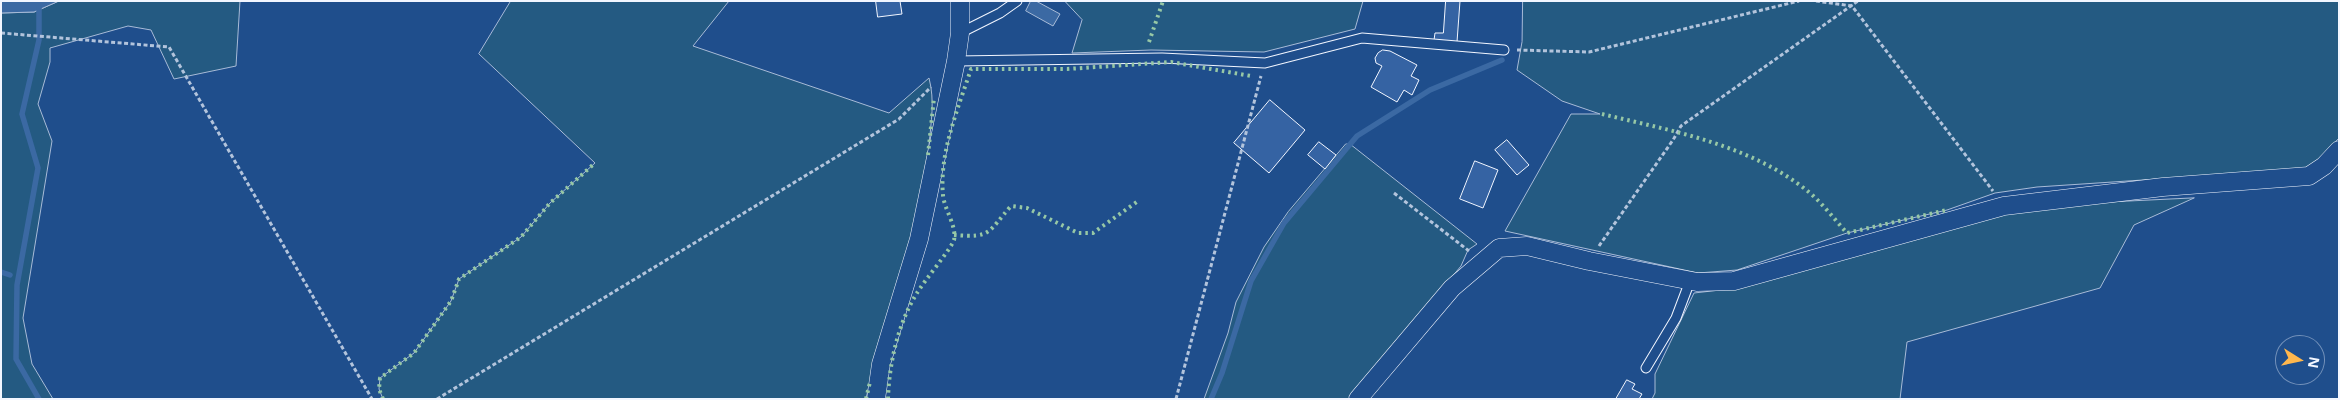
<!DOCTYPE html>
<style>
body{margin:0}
#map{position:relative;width:2340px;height:400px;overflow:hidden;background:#1f4e8c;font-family:"Open Sans",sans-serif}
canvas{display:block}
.frame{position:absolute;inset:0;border:2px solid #f2f6ff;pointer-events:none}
.north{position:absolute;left:2275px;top:335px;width:50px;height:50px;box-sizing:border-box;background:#1f4e8c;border:1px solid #7391ba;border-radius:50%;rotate:100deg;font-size:14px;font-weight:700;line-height:20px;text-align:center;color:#f2f6ff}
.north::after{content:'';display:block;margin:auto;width:18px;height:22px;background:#ffb74d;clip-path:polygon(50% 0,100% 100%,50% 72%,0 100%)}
</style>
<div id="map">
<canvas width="2340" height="400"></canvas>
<div class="frame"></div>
<div class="north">N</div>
</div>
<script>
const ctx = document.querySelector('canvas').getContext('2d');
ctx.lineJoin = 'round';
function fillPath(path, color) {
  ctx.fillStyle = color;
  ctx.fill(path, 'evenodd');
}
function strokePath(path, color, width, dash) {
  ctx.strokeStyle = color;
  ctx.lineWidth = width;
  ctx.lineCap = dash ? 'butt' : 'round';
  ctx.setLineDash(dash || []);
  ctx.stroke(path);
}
const green = new Path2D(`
 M59,1H240L236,66L174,79L151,30L128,26L50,48V62L38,104L52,141L23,318L32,364L53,399H1V13L34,12Z
 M511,1H729L693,46L889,113L929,78C935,101 931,122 929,145C920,233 884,313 866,399H383L379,389L380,378L414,353L451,301L459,279L521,237L550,203L595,163L479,54Z
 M1065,1H1363L1355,29L1264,52L1151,50L1072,53L1082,20Z
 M1523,1H2339V138L2309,169L2037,187L1995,193L1947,210L1847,233L1737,270L1698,273L1505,231L1571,114H1600L1562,101L1517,70L1522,42Z
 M1346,144H1350L1477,244L1468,250L1461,266L1351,399H1204L1228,333L1236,302L1264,247L1288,212Z
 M2194,198L2134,225L2100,288L1907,342L1900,399H1652L1655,393V374L1694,293L1738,288L1995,214L2088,203Z`);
fillPath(green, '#245a82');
strokePath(green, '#a8bbd7', 1);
const water = new Path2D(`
 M1,1H59L34,12L1,13Z
 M1031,1H1036L1060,14L1053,26L1026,11Z`);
fillPath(water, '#3b69a3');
strokePath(water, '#a8bbd7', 1);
strokePath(new Path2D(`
 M1,272L10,275
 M39,399L16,359L17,285L38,168L22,114L39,40V8
 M1211,399L1222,373L1251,281L1284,223L1357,136L1430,90L1502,60`), '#3b69a3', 5.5);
const building = new Path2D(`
 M876,1H900L902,14L878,17Z
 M1446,1H1460L1457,42L1434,40L1435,33H1443Z
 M1383,50L1390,51L1417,65L1411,76L1419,80L1412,95L1404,90L1397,102L1371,87L1382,66L1376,63L1375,58L1378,53Z
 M1270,100L1305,130L1269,173L1234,143Z
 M1507,140L1529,165L1517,175L1495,150Z
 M1319,142L1336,155L1325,169L1308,155Z
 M1475,161L1498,170L1483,208L1460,199Z
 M1627,380L1635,384L1632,389L1642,394L1639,399H1616Z`);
fillPath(building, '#3563a3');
strokePath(building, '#f2f6ff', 1);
const service = new Path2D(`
 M960,33L1000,13L1017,1
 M956,61L1162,58L1265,63L1362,38L1504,50
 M1646,368L1676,318L1690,281`);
const minor = new Path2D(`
 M876,399L881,364L919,239L956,61L960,33V1
 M1358,399L1452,288L1499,248L1527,246L1589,261L1697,282L1734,281L2004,206L2163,187L2309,176L2324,166L2339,150`);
strokePath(service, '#f2f6ff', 11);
strokePath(minor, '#f2f6ff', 19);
strokePath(new Path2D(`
 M1816,1L1852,6L1993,191
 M1,33L169,47L372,399
 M1517,50L1589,52L1799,1
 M1394,193L1469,251
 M1599,246L1673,140L1681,126L1858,1
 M437,399L899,119L931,87
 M1176,399L1261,76`), '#b3c4dc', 3, [4, 2.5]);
strokePath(service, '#1f4e8c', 9);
strokePath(minor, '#1f4e8c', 18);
strokePath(new Path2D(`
 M1149,42L1163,1
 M1602,114C1672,131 1747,144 1805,189C1821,201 1834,219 1847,233L1947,210
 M928,155L934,98
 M954,235C992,238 987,233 1011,206L1027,208L1078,233H1093L1138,201
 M383,399L379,389L380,378L414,353L451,301L459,279L521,237L550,203L595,163
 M866,399L870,382
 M888,399C889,364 898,323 917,293C924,281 951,249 954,240C957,226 944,209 943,195C939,153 958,109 971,69H1067L1171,62L1251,76`), '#97c8a6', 4, [2.5, 4]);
</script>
